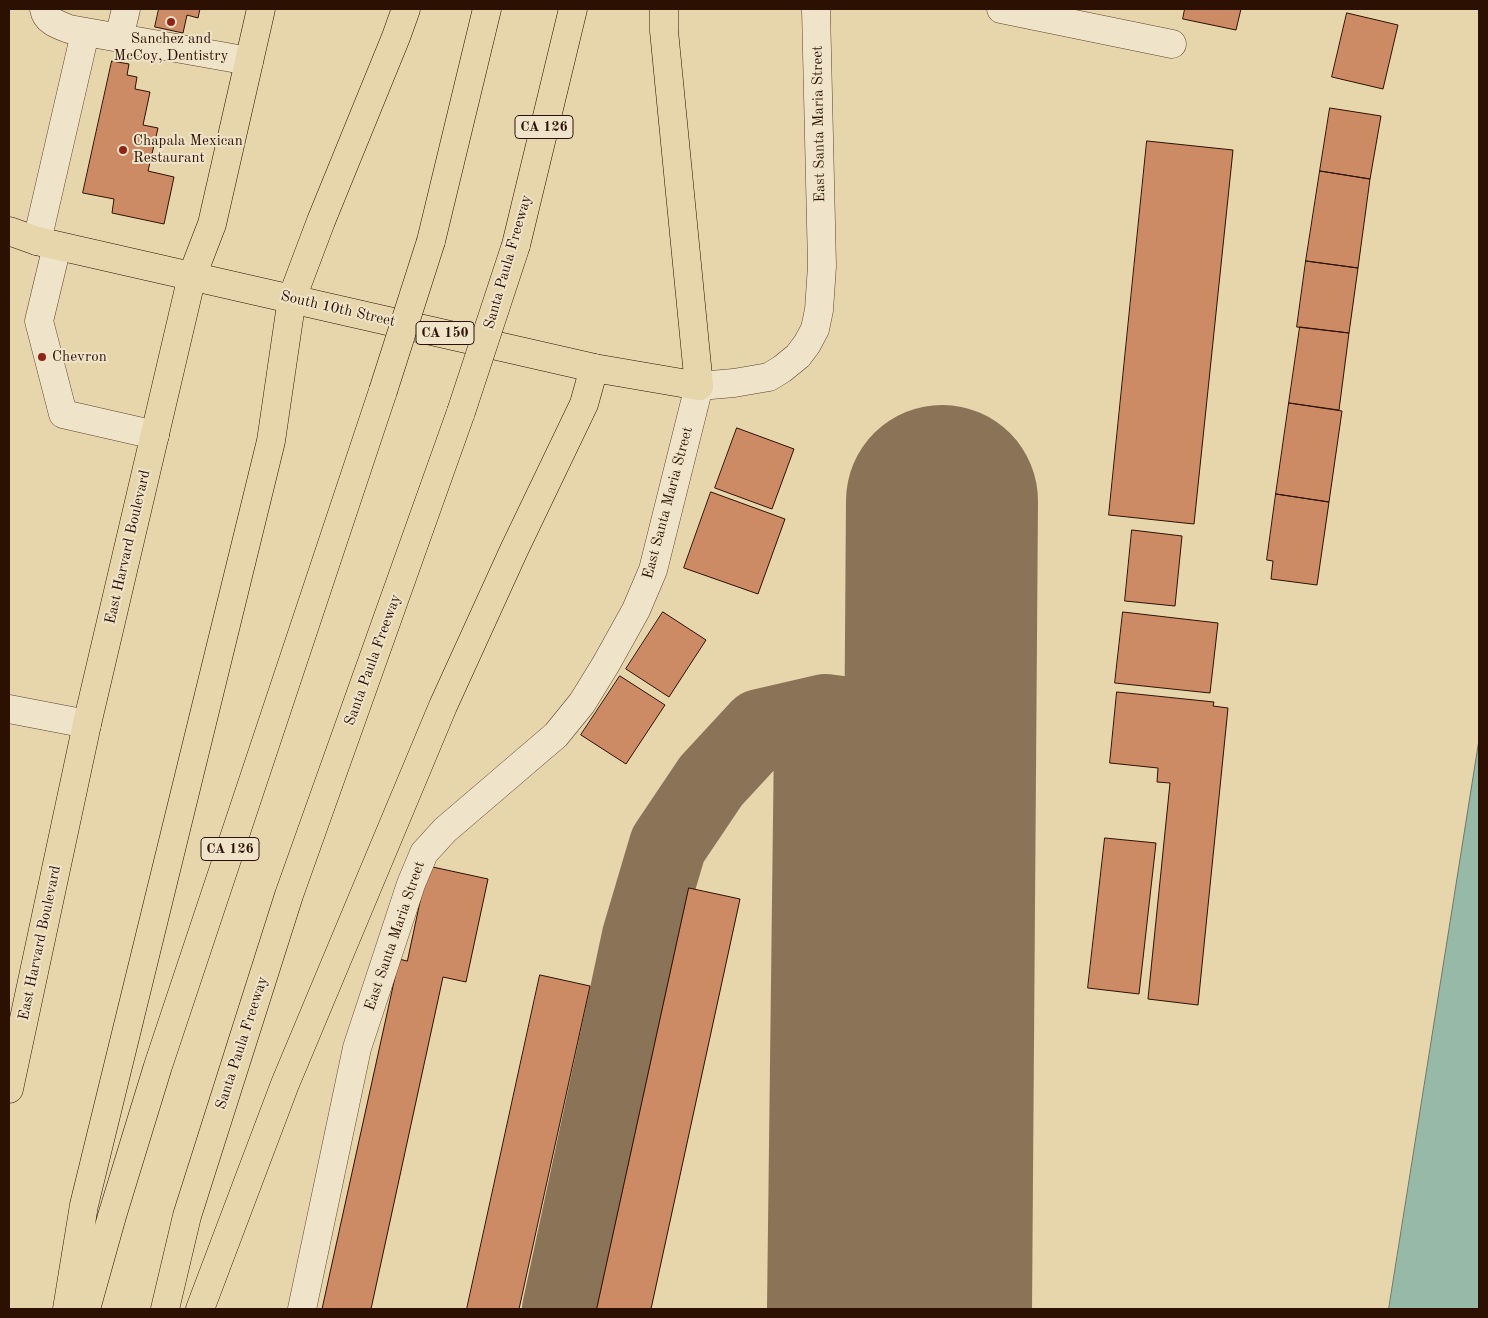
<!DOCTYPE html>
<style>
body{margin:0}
#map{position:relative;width:1488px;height:1318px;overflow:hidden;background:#e7d5ac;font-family:"Old Standard TT",serif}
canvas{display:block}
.frame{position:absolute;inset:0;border:10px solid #2c1102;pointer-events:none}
</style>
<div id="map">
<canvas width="1488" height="1318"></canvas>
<div class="frame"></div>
</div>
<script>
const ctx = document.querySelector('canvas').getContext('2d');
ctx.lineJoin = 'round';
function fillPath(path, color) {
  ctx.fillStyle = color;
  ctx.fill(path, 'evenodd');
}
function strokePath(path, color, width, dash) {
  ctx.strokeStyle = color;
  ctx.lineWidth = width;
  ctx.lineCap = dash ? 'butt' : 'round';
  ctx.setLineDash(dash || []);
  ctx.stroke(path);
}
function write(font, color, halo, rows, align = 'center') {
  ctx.font = font + ' "Old Standard TT",serif';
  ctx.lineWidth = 4;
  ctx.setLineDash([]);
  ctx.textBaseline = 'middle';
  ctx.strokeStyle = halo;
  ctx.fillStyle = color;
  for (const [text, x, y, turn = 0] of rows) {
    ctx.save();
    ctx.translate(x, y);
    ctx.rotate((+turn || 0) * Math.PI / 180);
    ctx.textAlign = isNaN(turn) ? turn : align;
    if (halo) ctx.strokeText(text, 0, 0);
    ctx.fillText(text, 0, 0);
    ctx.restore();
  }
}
const water = new Path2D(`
 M1479,740V1309H1389Z`);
fillPath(water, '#97b9a7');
strokePath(water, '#6c7665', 1);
strokePath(new Path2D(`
 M561,1309L641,936L668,845L711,781L760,728L825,713L893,722L941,733
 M806,1309L813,738L825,722L838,715`), '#8a7357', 78);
strokePath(new Path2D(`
 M936,1309L942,501`), '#8a7357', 192);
const building = new Path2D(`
 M159,9H200L198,18L187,15L183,33L155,27Z
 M1185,9H1241L1236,30L1183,19Z
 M1347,13L1398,25L1383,89L1332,77Z
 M112,61L129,64L127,75L137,77L135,89L150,92L143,125L158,128L148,171L174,177L164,224L112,213L114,199L83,193Z
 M1330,108L1381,116L1370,179L1320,171Z
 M1147,141L1233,150L1194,524L1109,515Z
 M1320,171L1370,179L1358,268L1306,261Z
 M1306,261L1358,268L1349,333L1297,327Z
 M1300,327L1349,333L1339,410L1289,403Z
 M1289,403L1342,411L1329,502L1276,494Z
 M737,428L794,449L772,509L715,488Z
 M711,492L785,519L758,594L684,568Z
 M1276,494L1329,502L1317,585L1271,579L1273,561L1267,560Z
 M1132,530L1182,536L1175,606L1125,601Z
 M663,612L706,640L669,697L626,669Z
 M1123,612L1218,623L1210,693L1115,683Z
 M620,676L665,705L626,764L581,735Z
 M1117,692L1214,702L1213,706L1228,708L1198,1005L1148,999L1170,783L1157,782L1158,768L1110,763Z
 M1105,838L1156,843L1139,994L1088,988Z
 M428,866L488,879L466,982L443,977L371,1309H322L399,959L407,961Z
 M689,888L740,899L651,1309H597Z
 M540,975L590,986L519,1309H467Z`);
fillPath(building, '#cc8b64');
strokePath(building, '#2c1102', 1);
const minor = new Path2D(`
 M44,9C46,21 58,25 69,29L249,61
 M1001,9L1172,44
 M119,38L126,9
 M37,241L85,33
 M57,246L39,321L63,414L155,435
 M9,709L87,724
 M302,1309L357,1048L411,884L424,853L445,830L556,735L582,703L606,664L636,610L653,570L699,386L734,383L769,377L782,369L798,356L807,344L815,329L819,310L822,266L816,9`);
const major = new Path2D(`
 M9,231L37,241L594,368L699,386
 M9,1089L87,724L192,276L212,224L261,9`);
const highway = new Path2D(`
 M664,9V31L699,386
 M431,241L487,9
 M516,245L573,9
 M67,1309L84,1205L271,441L292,298L321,221L396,37L406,9
 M86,1309L112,1216L158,1066L383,391
 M165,1309L187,1216L289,895L461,412
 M200,1309L285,1084L443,706L514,550L584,404L594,368`);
strokePath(minor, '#5b422c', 29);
strokePath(major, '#2c1102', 29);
strokePath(highway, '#2c1102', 29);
strokePath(minor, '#efe4c9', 28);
strokePath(major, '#e7d5ac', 28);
strokePath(highway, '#e7d5ac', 28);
const highwayBridge = new Path2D(`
 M383,391L431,241
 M461,412L516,245`);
strokePath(highwayBridge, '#2c1102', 29, []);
strokePath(highwayBridge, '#e7d5ac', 28);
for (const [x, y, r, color] of [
 [171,22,5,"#8f2418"],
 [123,150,5,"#8f2418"],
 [42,357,5,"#8f2418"]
]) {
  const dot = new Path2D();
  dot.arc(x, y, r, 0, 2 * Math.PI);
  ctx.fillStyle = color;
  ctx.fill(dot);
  strokePath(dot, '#efe4c9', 2);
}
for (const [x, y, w] of [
 [544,127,58],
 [445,333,58],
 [230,849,58]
]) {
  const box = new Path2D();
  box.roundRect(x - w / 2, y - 11.5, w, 23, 4);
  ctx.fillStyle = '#efe4c9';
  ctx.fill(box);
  strokePath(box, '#2c1102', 1);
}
write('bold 14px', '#2c1102', null, [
 ["CA 126",544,127],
 ["CA 150",445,333],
 ["CA 126",230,849]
]);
write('15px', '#2c1102', '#efe4c9', [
 ["Sanchez and",171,39,"center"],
 ["McCoy, Dentistry",171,56,"center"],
 ["Chapala Mexican",133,141],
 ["Restaurant",133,158],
 ["Chevron",52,357]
], 'left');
write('15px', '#2c1102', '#efe4c9', [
 ["East Santa Maria Street",819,124,-91],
 ["Santa Paula Freeway",508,262,-74],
 ["South 10th Street",338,309,13],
 ["East Santa Maria Street",668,503,-75],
 ["East Harvard Boulevard",128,547,-77],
 ["Santa Paula Freeway",373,660,-70],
 ["East Santa Maria Street",395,936,-71],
 ["East Harvard Boulevard",40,943,-78],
 ["Santa Paula Freeway",242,1043,-72]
]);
</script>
